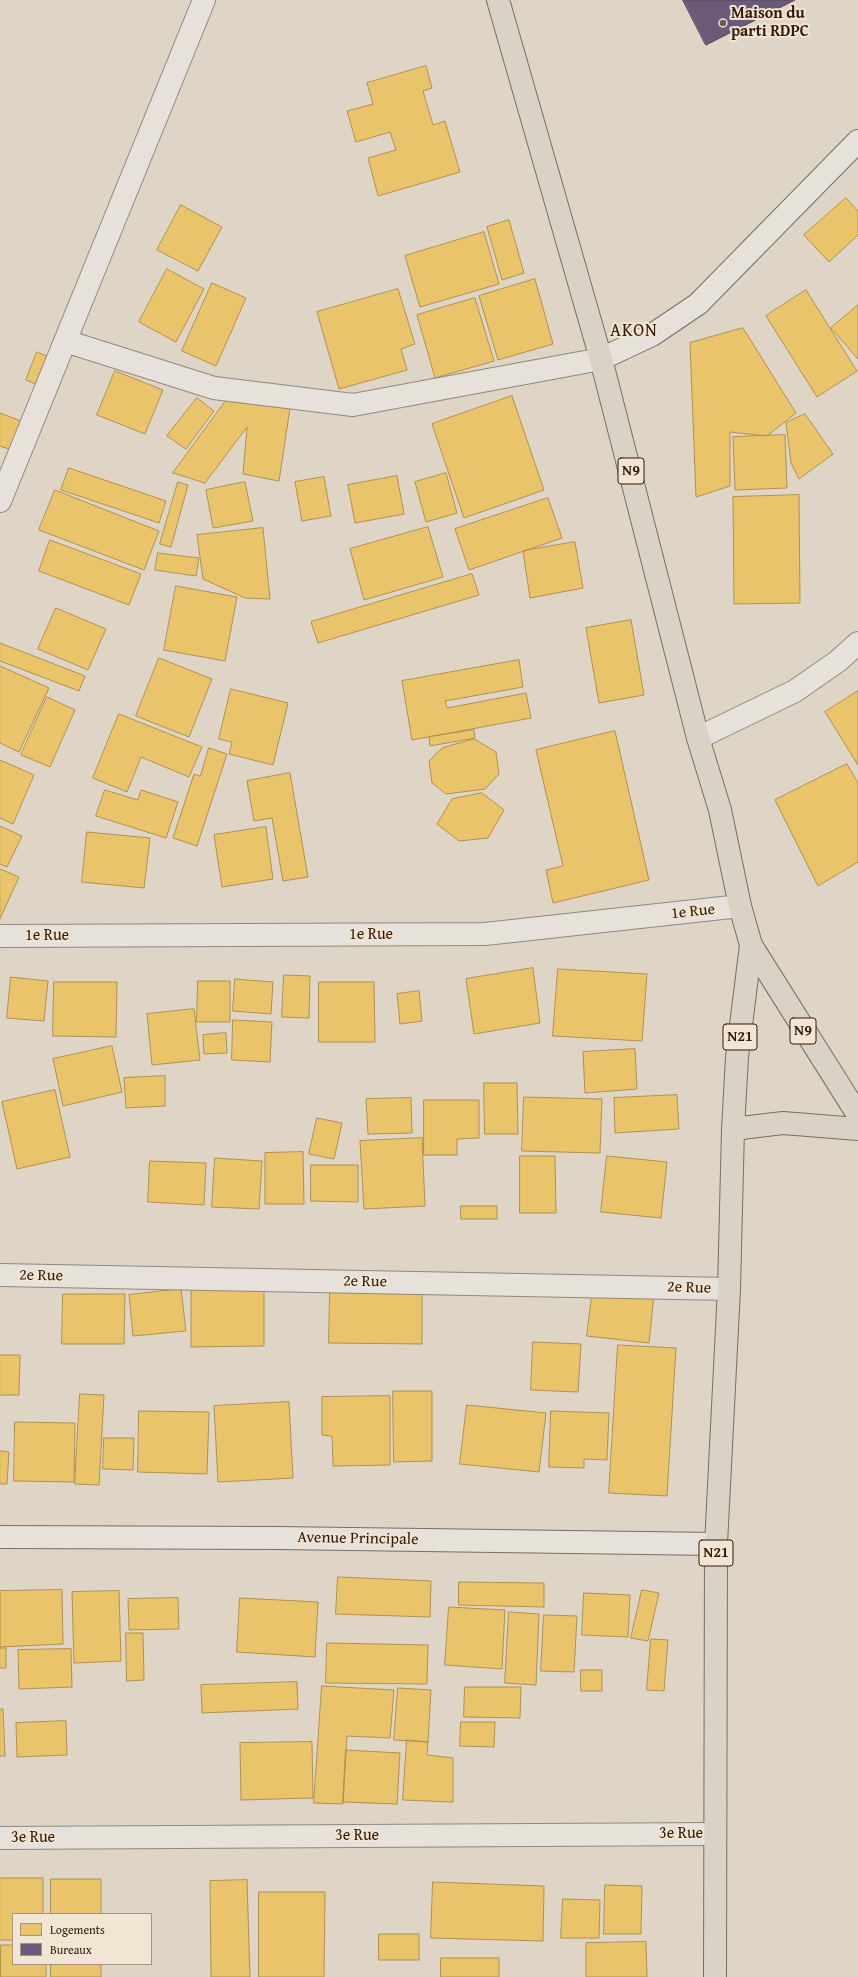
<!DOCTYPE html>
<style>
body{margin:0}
#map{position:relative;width:858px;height:1977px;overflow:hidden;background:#ded5c6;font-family:"Gentium Book Plus",serif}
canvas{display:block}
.legend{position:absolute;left:12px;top:1913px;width:140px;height:52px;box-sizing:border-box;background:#f1e5d3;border:1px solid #a59381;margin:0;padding:5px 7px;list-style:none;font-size:12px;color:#321805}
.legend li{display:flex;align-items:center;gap:8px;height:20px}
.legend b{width:20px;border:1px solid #a59381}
</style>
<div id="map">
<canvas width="858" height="1977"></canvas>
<ul class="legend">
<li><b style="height:11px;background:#e9c46a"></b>Logements</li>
<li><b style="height:11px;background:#6d597a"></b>Bureaux</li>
</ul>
</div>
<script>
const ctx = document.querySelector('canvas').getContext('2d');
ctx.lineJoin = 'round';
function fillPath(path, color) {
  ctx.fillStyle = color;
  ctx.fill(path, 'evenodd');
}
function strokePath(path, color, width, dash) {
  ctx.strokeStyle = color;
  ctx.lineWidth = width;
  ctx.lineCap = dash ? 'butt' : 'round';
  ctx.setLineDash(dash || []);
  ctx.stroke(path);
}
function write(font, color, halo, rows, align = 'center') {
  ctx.font = font + ' "Gentium Book Plus",serif';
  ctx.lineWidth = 4;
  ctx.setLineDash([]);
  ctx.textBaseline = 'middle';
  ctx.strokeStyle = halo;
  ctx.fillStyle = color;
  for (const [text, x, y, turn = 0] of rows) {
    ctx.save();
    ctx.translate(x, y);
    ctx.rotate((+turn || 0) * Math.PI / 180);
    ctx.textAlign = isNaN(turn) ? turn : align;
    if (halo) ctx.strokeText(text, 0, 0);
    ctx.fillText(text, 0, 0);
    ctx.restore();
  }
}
const homes = new Path2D(`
 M426,66L432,88L423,91L433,125L445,121L460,172L378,196L368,158L396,150L390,132L356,142L347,111L373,104L367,83Z
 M846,198L858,211V235L829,262L804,235Z
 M181,205L222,227L198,271L157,250Z
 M509,220L524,273L502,280L487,227Z
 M484,232L499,284L420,307L405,256Z
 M167,269L204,289L176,342L139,322Z
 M535,279L553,344L498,360L479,296Z
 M212,283L246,298L216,366L182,351Z
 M398,289L415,344L401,349L407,370L339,389L317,312Z
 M806,290L857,371L817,397L766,316Z
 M475,298L494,361L435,378L417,315Z
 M858,305V359L831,328Z
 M743,328L796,413L767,436L730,432V486L696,497L690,343Z
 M37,352L56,360L45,388L26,380Z
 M115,371L163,390L145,434L97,415Z
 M233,391L290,408L279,481L243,474L247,427L205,483L173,473Z
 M512,396L544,490L464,518L432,424Z
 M197,398L214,411L186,449L167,436Z
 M0,413L29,424L17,452L0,446Z
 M805,414L833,454L799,479L791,463L786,423Z
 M785,435L787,488L735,490L733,437Z
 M69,468L166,501L159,523L61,490Z
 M446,473L457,513L426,522L415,482Z
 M397,476L404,514L355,523L348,485Z
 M324,477L331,516L302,521L295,482Z
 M178,482L188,485L171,547L160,544Z
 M245,482L253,521L213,528L206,490Z
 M55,490L159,531L144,570L39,530Z
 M799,495L800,603L734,604L733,497Z
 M548,498L562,538L469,570L455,529Z
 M428,527L443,577L364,600L350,549Z
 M263,528L270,599L245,598L203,579L197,535Z
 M50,540L141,574L129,605L39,571Z
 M575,542L583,588L530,598L523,551Z
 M158,553L199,558L196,576L155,570Z
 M472,574L479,595L318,643L311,622Z
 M176,586L237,597L225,661L164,650Z
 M56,608L106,629L88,670L38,649Z
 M631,620L644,695L599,703L586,628Z
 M0,643L85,676L79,691L0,661Z
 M159,658L212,679L189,737L136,716Z
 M519,660L523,687L445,701L447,708L526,693L531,718L412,740L402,681Z
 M0,666L49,688L19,752L0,743Z
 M231,689L288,703L273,765L229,754L232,742L219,739Z
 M858,691V765L825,712Z
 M47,697L75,710L50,767L21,755Z
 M119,714L202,747L189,777L141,757L127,792L93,778Z
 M474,730L475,738L430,746L429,737Z
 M615,731L649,880L553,903L546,870L563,866L536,750Z
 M474,739L496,752L499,774L485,789L446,794L432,783L429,761L442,748Z
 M209,748L227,754L197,846L173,838L194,774L200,776Z
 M0,760L34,775L13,824L0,818Z
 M847,764L858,783V862L818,886L775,800Z
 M290,773L308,877L283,881L272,818L254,821L247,781Z
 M105,790L138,800L141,790L178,802L166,838L96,816Z
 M482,793L504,810L488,838L459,841L437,824L452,799Z
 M0,826L22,836L7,867L0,864Z
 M266,827L273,879L222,887L214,835Z
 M87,832L150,838L144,888L82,882Z
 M0,869L19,877L0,919Z
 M533,968L540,1023L474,1034L466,979Z
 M558,969L647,974L642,1041L553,1036Z
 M284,975L310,976L309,1018L282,1017Z
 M11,977L48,981L44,1021L7,1018Z
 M235,979L273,982L271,1014L233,1011Z
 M198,981H230V1022H197Z
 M54,982H117L116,1037L53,1036Z
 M319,982H374L375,1042H319Z
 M419,991L422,1021L400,1024L397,994Z
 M194,1009L200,1060L152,1065L147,1014Z
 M233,1020L272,1022L270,1062L232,1060Z
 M226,1033L227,1053L204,1054L203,1035Z
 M112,1046L122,1092L63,1106L53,1059Z
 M635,1049L637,1089L585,1093L583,1052Z
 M165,1076V1106L126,1108L124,1078Z
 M484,1083H517L518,1134H485Z
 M55,1090L70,1157L17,1169L2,1102Z
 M677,1095L679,1129L615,1133L614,1098Z
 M524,1097L602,1099L600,1153L522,1151Z
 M411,1098L412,1133L368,1134L366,1099Z
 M424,1100H479V1138L457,1139V1155H424Z
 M317,1118L342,1123L334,1159L309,1154Z
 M422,1138L425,1206L364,1209L360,1141Z
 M303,1152L304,1204H265V1153Z
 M520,1156H555L556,1213H520Z
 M607,1156L667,1162L661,1218L601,1212Z
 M215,1158L262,1161L259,1209L212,1207Z
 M150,1161L206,1163L204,1205L148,1202Z
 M311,1165H358V1202L311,1201Z
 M461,1206H497V1219H461Z
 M264,1288V1346L191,1347V1289Z
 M593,1288L654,1294L649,1343L587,1336Z
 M181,1289L186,1331L133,1336L129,1295Z
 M330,1291L422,1292V1344L329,1343Z
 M63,1294H125L124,1344H62Z
 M533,1342L581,1344L578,1392L531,1390Z
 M618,1345L676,1348L667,1496L609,1493Z
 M0,1355H20L19,1395H0Z
 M393,1391H432V1461L394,1462Z
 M80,1394L104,1395L99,1485L75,1484Z
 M390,1396V1465L333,1466L332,1436L322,1435V1397Z
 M289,1402L293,1478L218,1482L214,1406Z
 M467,1405L546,1413L539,1472L460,1464Z
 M139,1411L209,1412L207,1474L138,1472Z
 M551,1411L609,1413L607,1460L584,1459V1468L549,1467Z
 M15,1422L75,1423L74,1482L14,1481Z
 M104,1438H134L133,1470L103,1469Z
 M0,1451L9,1452L7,1484H0Z
 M338,1577L431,1581L430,1617L336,1614Z
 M459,1582L544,1583V1607L459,1605Z
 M62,1590L63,1644L0,1647V1591Z
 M642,1590L659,1593L648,1641L631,1638Z
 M119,1591L121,1661L74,1663L72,1592Z
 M584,1593L630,1595L628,1637L582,1635Z
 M178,1598L179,1629L129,1630L128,1599Z
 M240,1598L318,1602L315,1657L237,1652Z
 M449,1607L505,1610L502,1669L445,1665Z
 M509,1612L539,1614L536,1685L505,1683Z
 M544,1615L577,1616L574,1672L541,1671Z
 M126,1633H143L144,1680L127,1681Z
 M651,1639L668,1640L664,1691L647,1690Z
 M327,1643L428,1645L427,1684L326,1683Z
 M0,1648H6V1668H0Z
 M71,1649L72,1687L19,1689L18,1650Z
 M581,1670H602V1691H581Z
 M297,1682L298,1709L202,1713L201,1685Z
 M322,1686L394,1690L390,1738L347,1736L343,1804L314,1803Z
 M465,1687H521L520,1718L464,1717Z
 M398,1688L431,1690L428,1742L394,1740Z
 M0,1709H3L5,1756H0Z
 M66,1721L67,1755L17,1757L16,1723Z
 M461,1722H495L494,1747L460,1746Z
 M407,1740L428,1742L427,1755L453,1758V1802L403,1800Z
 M312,1742L313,1798L241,1800L240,1743Z
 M346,1750L400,1753L397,1804L343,1802Z
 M0,1878H43V1914H13V1940H0Z
 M51,1879H101V1914H51Z
 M247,1880L250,1977H211L210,1881Z
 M433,1882L544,1886L543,1941L431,1938Z
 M605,1885L642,1886L641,1934H604Z
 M259,1892H325L324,1977H259Z
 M563,1899L600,1900L599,1938H561Z
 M379,1934H419V1960H379Z
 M646,1942L647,1977H586V1943Z
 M1,1945H13V1964H46V1977H1Z
 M441,1958H499V1977H441Z
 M51,1964H101V1977H51Z`);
fillPath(homes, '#e9c46a');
strokePath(homes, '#b2904c', 1);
const offices = new Path2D(`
 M683,0H795L706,45Z`);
fillPath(offices, '#6d597a');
strokePath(offices, '#5b4657', 1);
const street = new Path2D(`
 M65,341L214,388L353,405L601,359
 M0,501L204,0
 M698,738L795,691L838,661L858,643
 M0,936L485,934L740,906
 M0,1275L729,1289
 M0,1838L714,1834`);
const secondary = new Path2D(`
 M601,359L652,335L698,304L858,141
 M0,1537L277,1538L716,1544`);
const primary = new Path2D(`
 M715,1977L716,1544L729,1289L733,1129L737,1057L751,945`);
const highway = new Path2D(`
 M498,0L601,359L698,738L720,810L740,906L751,945L858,1115
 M733,1129L783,1123L858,1129`);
strokePath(street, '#90887d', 24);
strokePath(secondary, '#776e64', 24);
strokePath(primary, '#776e64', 24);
strokePath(highway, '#776e64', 24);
strokePath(street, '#e6e1da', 22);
strokePath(secondary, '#e6e1da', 22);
strokePath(primary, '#dad2c4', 22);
strokePath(highway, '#dad2c4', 22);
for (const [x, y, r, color] of [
 [723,23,4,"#6e5a49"]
]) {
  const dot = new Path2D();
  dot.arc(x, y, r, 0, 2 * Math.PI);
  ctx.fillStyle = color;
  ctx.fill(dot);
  strokePath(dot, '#f1e5d3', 1.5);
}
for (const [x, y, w] of [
 [631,471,26],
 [803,1031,26],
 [740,1037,34],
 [716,1553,34]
]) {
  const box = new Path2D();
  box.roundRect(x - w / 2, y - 13, w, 26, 3);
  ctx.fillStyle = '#f1e5d3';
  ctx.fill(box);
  strokePath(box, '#321805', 1);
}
write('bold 15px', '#321805', null, [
 ["N9",631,471],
 ["N9",803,1031],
 ["N21",740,1037],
 ["N21",716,1553]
]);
write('bold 16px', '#321805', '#f1e5d3', [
 ["Maison du",731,14],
 ["parti RDPC",731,32]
], 'left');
write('16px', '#321805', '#f1e5d3', [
 ["1e Rue",693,912,-6],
 ["1e Rue",371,935],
 ["1e Rue",47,936],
 ["2e Rue",41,1276,1],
 ["2e Rue",365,1282,1],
 ["2e Rue",689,1288,2],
 ["Avenue Principale",358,1539,1],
 ["3e Rue",681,1834],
 ["3e Rue",357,1836],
 ["3e Rue",33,1838]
]);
ctx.letterSpacing = '1px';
write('18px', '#321805', '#f1e5d3', [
 ["AKON",634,331]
]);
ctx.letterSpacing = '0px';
</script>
